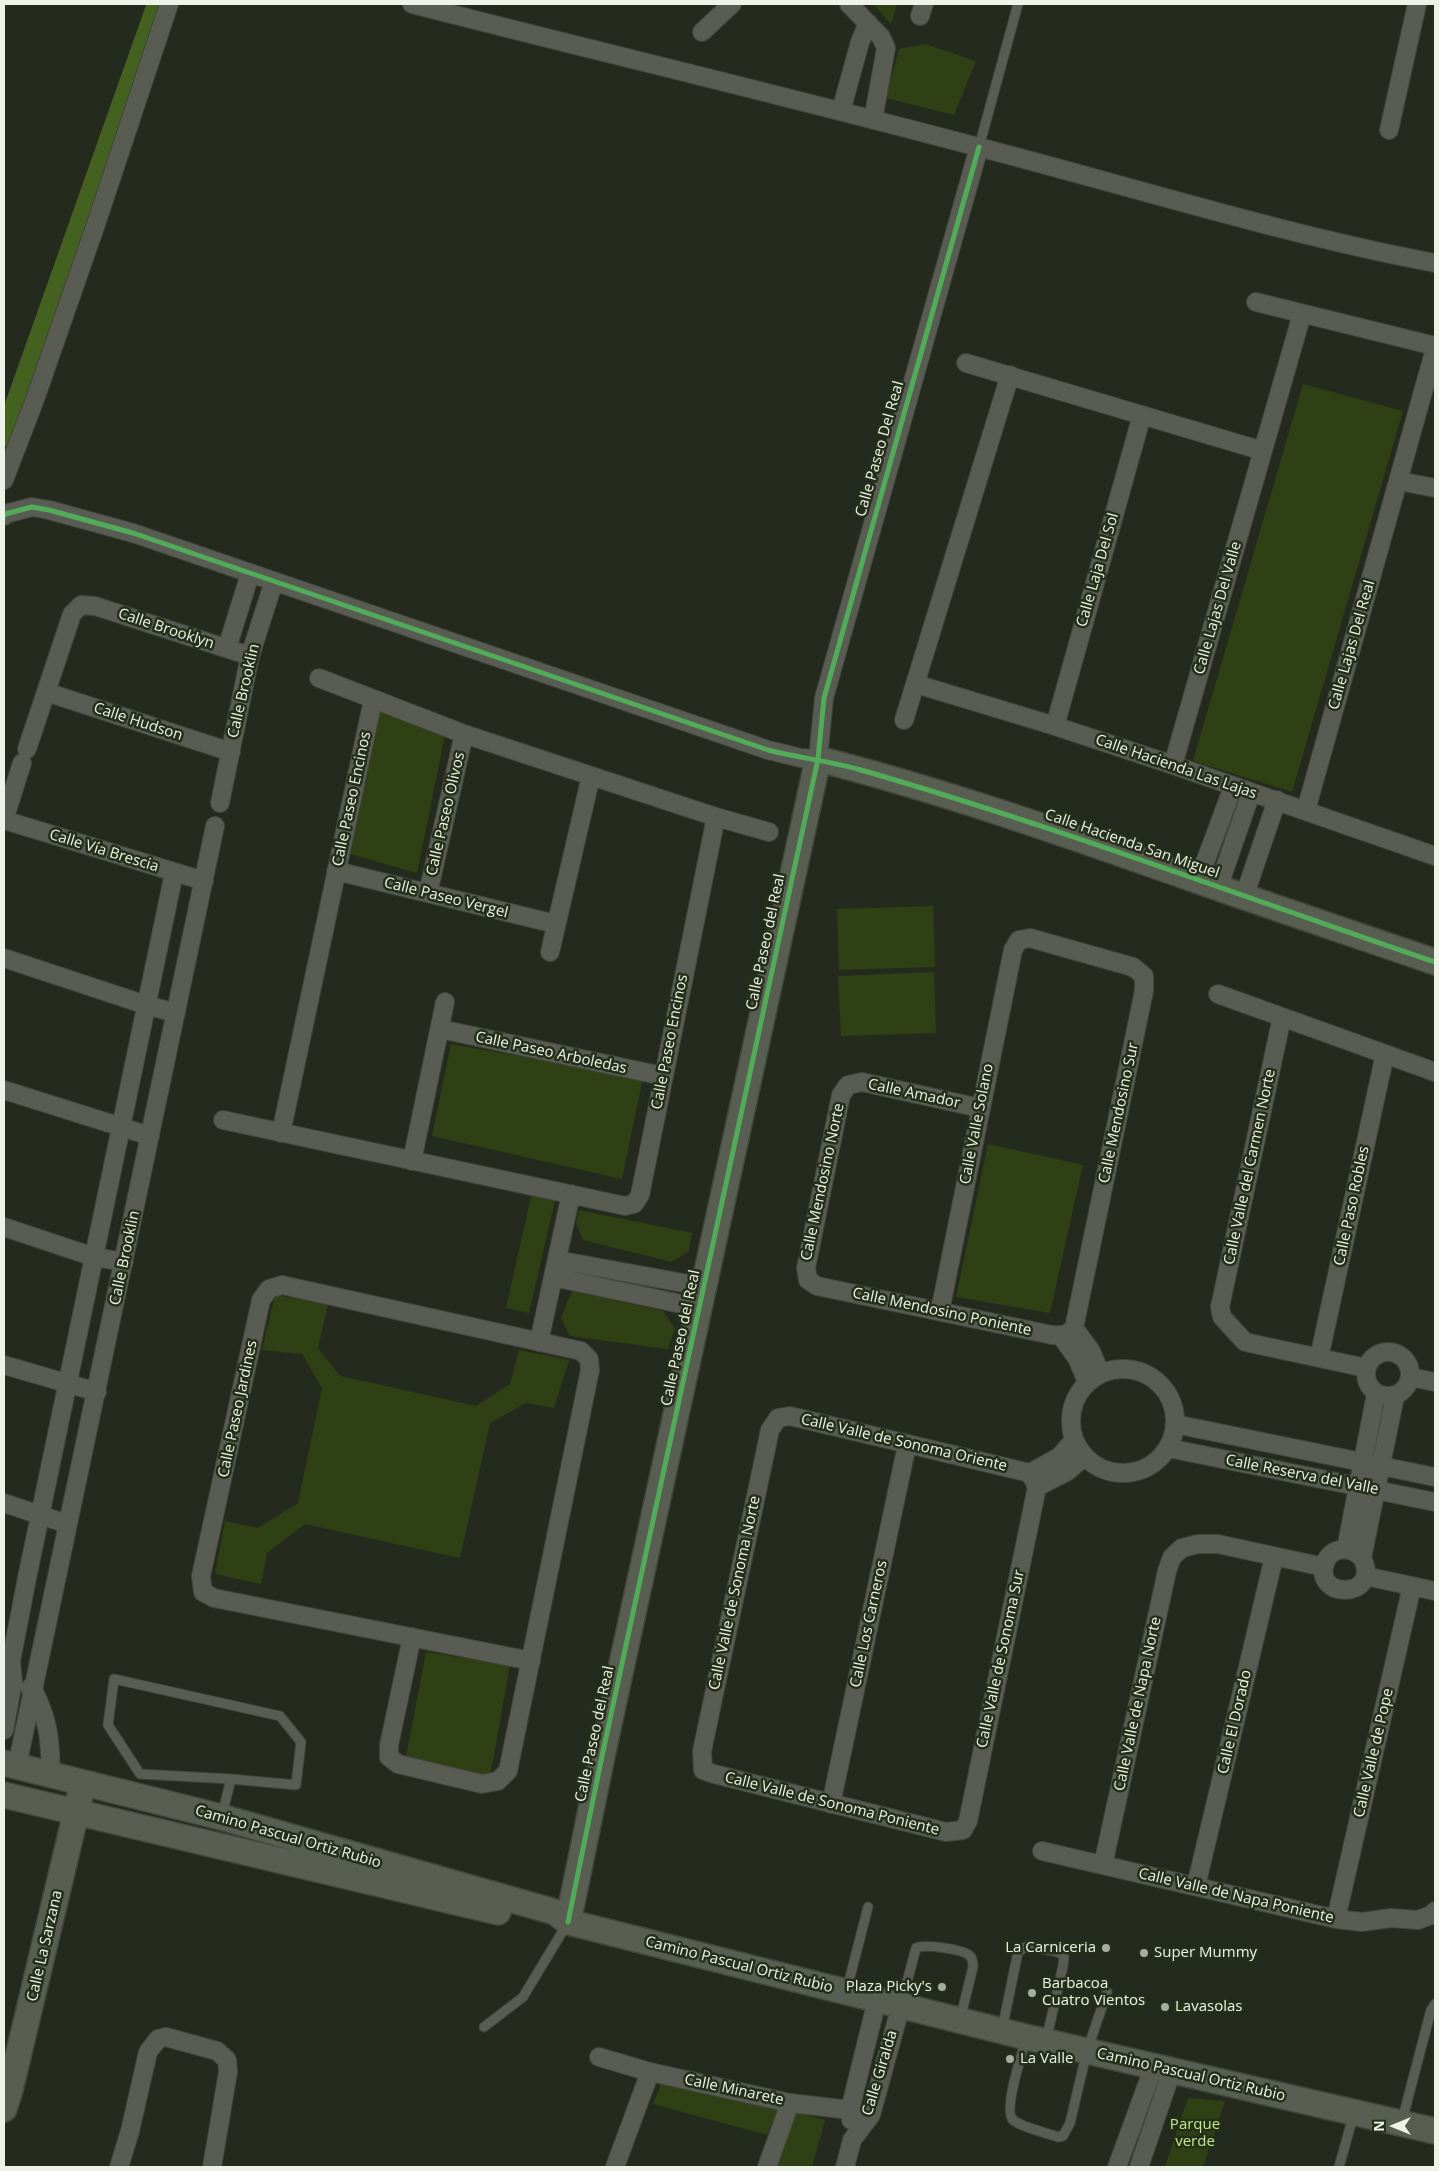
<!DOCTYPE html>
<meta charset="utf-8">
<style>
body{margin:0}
#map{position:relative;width:1439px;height:2171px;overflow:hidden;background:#252a1f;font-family:"Open Sans",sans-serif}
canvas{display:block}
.frame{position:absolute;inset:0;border:5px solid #edf4e7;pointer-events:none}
.north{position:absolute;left:1369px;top:2101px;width:50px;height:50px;-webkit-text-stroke:4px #252f1a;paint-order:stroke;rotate:270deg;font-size:14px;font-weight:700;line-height:20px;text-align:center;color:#edf4e7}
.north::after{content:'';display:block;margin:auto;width:18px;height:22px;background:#edf4e7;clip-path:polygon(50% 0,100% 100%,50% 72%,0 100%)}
</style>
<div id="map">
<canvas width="1439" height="2171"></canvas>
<div class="frame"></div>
<div class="north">N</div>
</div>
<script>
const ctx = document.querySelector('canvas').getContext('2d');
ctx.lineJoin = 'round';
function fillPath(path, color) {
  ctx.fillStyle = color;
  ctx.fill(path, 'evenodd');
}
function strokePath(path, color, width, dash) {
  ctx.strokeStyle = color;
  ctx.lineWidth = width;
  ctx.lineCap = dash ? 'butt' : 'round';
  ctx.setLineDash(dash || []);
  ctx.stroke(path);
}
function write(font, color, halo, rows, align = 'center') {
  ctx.font = font + ' "Open Sans",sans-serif';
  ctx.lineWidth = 5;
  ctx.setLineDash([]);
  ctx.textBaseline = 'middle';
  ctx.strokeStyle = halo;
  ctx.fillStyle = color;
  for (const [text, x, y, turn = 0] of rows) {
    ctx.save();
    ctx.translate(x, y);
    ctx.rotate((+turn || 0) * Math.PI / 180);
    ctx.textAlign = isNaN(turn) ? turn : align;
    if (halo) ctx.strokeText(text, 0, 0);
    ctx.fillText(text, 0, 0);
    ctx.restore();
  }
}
fillPath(new Path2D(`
 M873,4H897L891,24Z
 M925,44L976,61L954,115L886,98L899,49Z
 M1303,384L1403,411L1292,792L1193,761Z
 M380,711L445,735L417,873L350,854Z
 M933,906L935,967L839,970L837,909Z
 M934,972L936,1033L841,1036L838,976Z
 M451,1044L643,1078L622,1179L432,1136Z
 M988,1144L1083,1165L1050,1313L956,1297Z
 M531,1196L555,1200L529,1313L506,1308Z
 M579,1210L692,1233L689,1251L672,1262L583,1240L576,1223Z
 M572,1291L663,1311L675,1329L668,1349L570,1336L561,1318Z
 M275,1295L328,1304L318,1348L340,1376L476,1406L510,1384L519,1350L569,1360L554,1408L526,1403L490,1423L460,1558L305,1524L267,1553L261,1584L215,1574L225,1521L258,1528L298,1503L322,1388L302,1354L262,1350Z
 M426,1652L510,1665L490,1777L406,1757Z
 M665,2075L781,2102L767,2135L653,2104Z
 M1188,2098L1225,2101L1203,2167H1165Z
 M789,2111L825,2120L812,2167H769Z`), '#2f4114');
strokePath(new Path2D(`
 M4,436L157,4`), '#456120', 20);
const lane = new Path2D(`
 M979,147L1018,4
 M222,1815L231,1779L140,1774L108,1725L114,1679L280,1716L301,1742L296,1785L231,1779
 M847,1989L868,1907
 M901,2005L916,1948C924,1944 964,1949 970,1956C973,1959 973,1963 973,1967L960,2020
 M484,2027L523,1997L567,1924
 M1002,2030L1018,1952L1027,1946L1059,1952L1064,1957L1063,1966L1046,2041
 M1026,2039C1022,2054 1003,2110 1013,2120C1021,2127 1047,2133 1058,2137L1063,2136L1070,2123L1087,2051L1107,1992
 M1402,2121L1431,2010L1435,2004
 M1339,2167L1354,2113`);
const street = new Path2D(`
 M412,4C600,52 790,97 978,147C1130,186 1281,234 1435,263
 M849,4L881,37L886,48L873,120
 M920,16L924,4
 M702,32L732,4
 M841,111L860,42L868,23
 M1389,130L1417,4
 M1256,302L1435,346
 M966,363L1263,451
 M4,480L34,402L95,227L169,4
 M1399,481L1435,488
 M4,516L5,514L32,507L49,510L133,533L768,750L801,758L818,759L824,698L979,147
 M227,648L250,574
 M319,678L464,734L716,817L769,832
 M916,684L1055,726L1173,765L1435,856
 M46,692L231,752
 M904,720L1010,375
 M1055,726L1142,415
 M27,749L72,614L81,605L95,606L250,656
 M1173,765L1302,314
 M220,803L250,656L274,581
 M1306,810L1435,349
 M4,820L204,881
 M4,820L22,763
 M336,871L556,924
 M1198,881L1233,787
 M1218,888L1251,793
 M428,893L464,734
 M1244,897L1277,800
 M550,952L591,776
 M4,958L146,1005L176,1013
 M1218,994L1435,1072
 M1282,1017L1220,1307L1222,1317L1245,1342L1366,1368
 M440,1029L663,1076
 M4,1090L150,1136
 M980,1108L862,1082L848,1085L841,1095L806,1268L808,1280L817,1286L1052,1335C1062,1336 1067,1335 1074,1328
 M223,1120L625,1206L634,1204L640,1195L716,817
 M281,1133L373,700
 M412,1161L445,1002
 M4,1227L94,1257L124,1262
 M557,1260L705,1287
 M553,1277L700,1308
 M940,1311L1013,950L1019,940L1030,938L1133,967L1144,976V991L1074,1328L1091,1351L1100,1373
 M1061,1336L1077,1358L1087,1382
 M539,1342L571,1194
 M1366 1374a22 22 0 1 1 44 0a22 22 0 1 1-44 0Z
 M1319,1358L1385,1054
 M4,1365L97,1392
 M1071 1421a52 52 0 1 1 104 0a52 52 0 1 1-104 0Z
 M1410,1377L1435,1382
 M790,1416L1030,1473L1037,1487L968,1821L963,1830L946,1832L714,1774L703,1770L702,1751L770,1430L778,1418Z
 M1175,1424L1435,1477
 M1168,1448L1435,1502
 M1030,1473L1059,1457L1074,1440
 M1037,1487L1068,1471L1084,1457
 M4,1503L67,1524
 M1346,1549L1376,1394
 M1362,1558C1351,1546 1331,1546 1325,1563C1312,1600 1383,1599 1362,1558L1395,1396
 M1365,1576L1435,1591
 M412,1637L389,1745V1757L398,1764L482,1784L498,1781L508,1771L590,1370L589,1359L581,1351L282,1285L269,1289L261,1300L201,1576L203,1592L214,1598L531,1661
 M30,1688L33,1690C49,1720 50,1740 51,1774
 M4,1730L13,1682L11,1661L27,1578L174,873
 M17,1766L215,826
 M831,1804L907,1445
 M1042,1851L1336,1919L1362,1922L1391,1918L1418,1920L1431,1915L1435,1911
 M1103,1865L1167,1571L1172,1557L1182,1548L1198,1544H1218L1324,1567
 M1196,1886L1274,1557
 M1336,1919L1412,1586
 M599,2057L650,2072L790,2103L850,2110L871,2115
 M851,2120L850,2110L877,2000
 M119,2167L130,2131L148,2052L158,2039L166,2037L217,2051L227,2060L228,2072L212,2167
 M615,2167L650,2072
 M767,2167L790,2103
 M845,2167L852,2140L871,2115L901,2005
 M1117,2167L1154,2066
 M1139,2167L1172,2070`);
const secondary = new Path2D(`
 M4,1763L221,1817L555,1912L568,1922L1026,2037L1435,2131
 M4,1795L498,1912
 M568,1922L602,1756L818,759C948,792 1074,837 1199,881C1278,909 1357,935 1435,962
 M4,2109L10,2090L80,1796`);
strokePath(lane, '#41453c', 11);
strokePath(street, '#41453c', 20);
strokePath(secondary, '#41453c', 28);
strokePath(lane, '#585c52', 9);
strokePath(street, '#585c52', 18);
strokePath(secondary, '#585e51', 25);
strokePath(new Path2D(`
 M4,516L5,514L32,507L49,510L133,533L768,750C799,758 830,761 861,770C1055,826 1244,897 1435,962
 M568,1922L602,1756L818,759L824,698L979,147`), '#51ab58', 5);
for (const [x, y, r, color] of [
 [1106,1948,5,"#a7ada1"],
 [1144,1953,5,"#a7ada1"],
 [942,1987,5,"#a7ada1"],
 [1032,1993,5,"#a7ada1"],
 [1165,2007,5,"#a7ada1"],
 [1010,2059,5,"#a7ada1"]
]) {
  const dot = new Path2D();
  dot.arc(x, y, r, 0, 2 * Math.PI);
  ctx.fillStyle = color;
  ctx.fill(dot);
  strokePath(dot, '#252f1a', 2);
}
write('15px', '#edf4e7', '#252f1a', [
 ["Calle Paseo Del Real",880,449,-74],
 ["Calle Laja Del Sol",1098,570,-74],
 ["Calle Lajas Del Valle",1218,608,-74],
 ["Calle Brooklyn",166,629,18],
 ["Calle Lajas Del Real",1352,645,-74],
 ["Calle Brooklin",244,691,-77],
 ["Calle Hudson",138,722,18],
 ["Calle Hacienda Las Lajas",1176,767,19],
 ["Calle Paseo Encinos",352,799,-78],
 ["Calle Paseo Olivos",446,814,-77],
 ["Calle Hacienda San Miguel",1132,844,19],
 ["Calle Vía Brescia",104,851,17],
 ["Calle Paseo Vergel",446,898,14],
 ["Calle Paseo del Real",766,942,-78],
 ["Calle Paseo Encinos",670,1042,-79],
 ["Calle Paseo Arboledas",551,1053,12],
 ["Calle Amador",914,1094,12],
 ["Calle Mendosino Sur",1119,1113,-78],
 ["Calle Valle Solano",977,1124,-79],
 ["Calle Valle del Carmen Norte",1250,1167,-78],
 ["Calle Mendosino Norte",823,1182,-78],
 ["Calle Paso Robles",1352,1206,-78],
 ["Calle Brooklin",125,1258,-78],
 ["Calle Mendosino Poniente",942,1312,12],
 ["Calle Paseo del Real",681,1338,-78],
 ["Calle Paseo Jardines",238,1409,-78],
 ["Calle Valle de Sonoma Oriente",904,1443,13],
 ["Calle Reserva del Valle",1302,1475,11],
 ["Calle Valle de Sonoma Norte",735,1593,-78],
 ["Calle Los Carneros",869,1624,-78],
 ["Calle Valle de Sonoma Sur",1001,1659,-78],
 ["Calle Valle de Napa Norte",1138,1704,-78],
 ["Calle El Dorado",1235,1722,-77],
 ["Calle Paseo del Real",595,1734,-78],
 ["Calle Valle de Pope",1374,1753,-77],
 ["Calle Valle de Sonoma Poniente",832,1804,14],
 ["Camino Pascual Ortiz Rubio",288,1837,16],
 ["Calle Valle de Napa Poniente",1236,1896,13],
 ["Calle La Sarzana",45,1946,-77],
 ["Camino Pascual Ortiz Rubio",739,1965,14],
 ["Calle Giralda",880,2073,-73],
 ["Camino Pascual Ortiz Rubio",1191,2075,13],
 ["Calle Minarete",734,2090,12]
]);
write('15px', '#edf4e7', '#252f1a', [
 ["La Carniceria",1096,1948,"right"],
 ["Super Mummy",1154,1953],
 ["Barbacoa",1042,1984],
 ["Cuatro Vientos",1042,2001],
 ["Plaza Picky's",932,1987,"right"],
 ["Lavasolas",1175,2007],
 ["La Valle",1020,2059]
], 'left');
write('15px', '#beeb8b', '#252f1a', [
 ["Parque",1195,2125],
 ["verde",1195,2142]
]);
</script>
